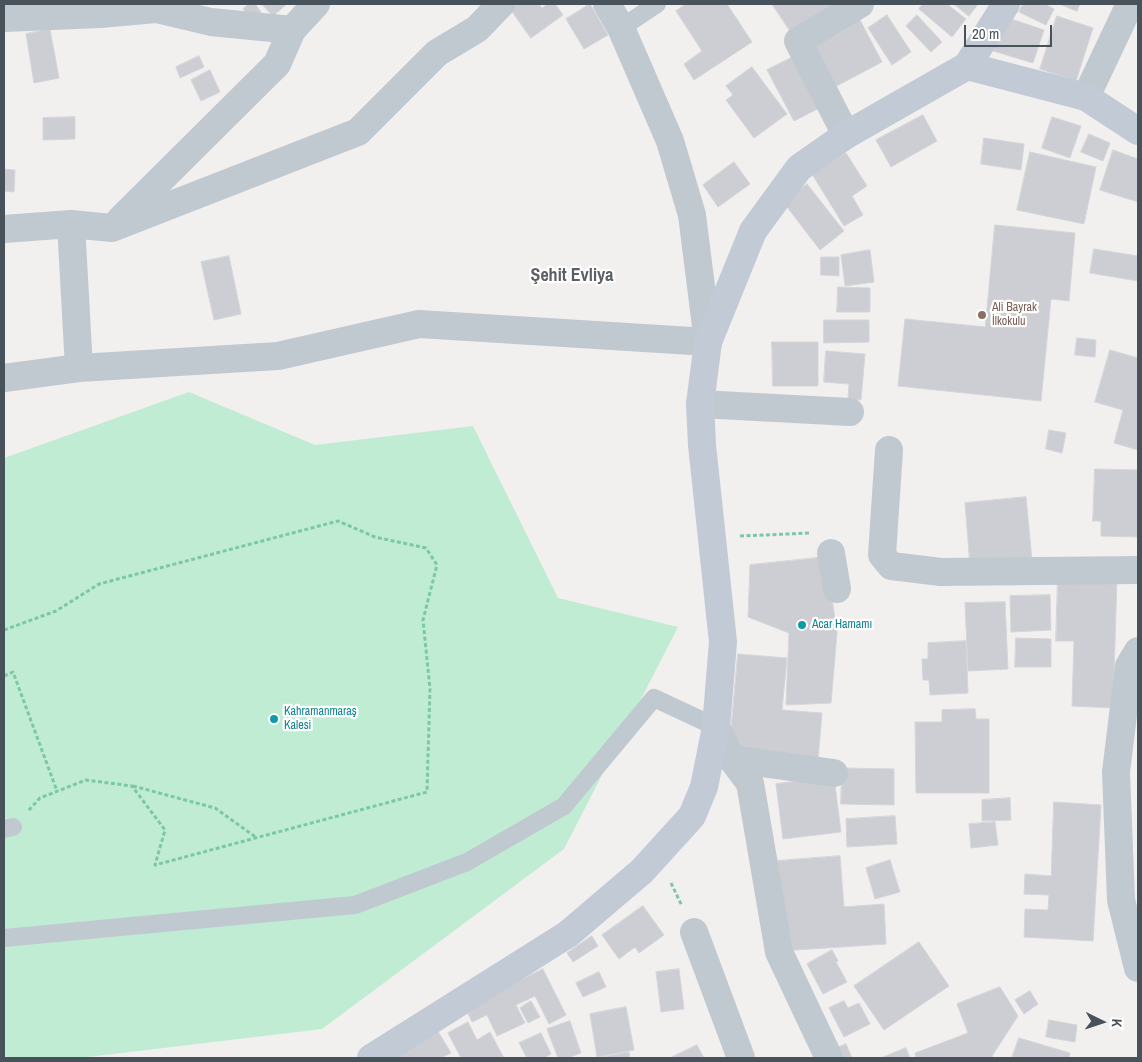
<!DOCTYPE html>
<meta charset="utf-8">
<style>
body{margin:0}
#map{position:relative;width:1142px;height:1062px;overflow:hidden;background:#f2efef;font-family:"Archivo Narrow",sans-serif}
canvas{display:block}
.frame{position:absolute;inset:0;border:5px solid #48525b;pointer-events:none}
.north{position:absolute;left:1077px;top:997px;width:50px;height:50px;-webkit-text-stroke:4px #fff;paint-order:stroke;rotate:94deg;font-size:14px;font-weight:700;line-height:20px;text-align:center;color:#48525b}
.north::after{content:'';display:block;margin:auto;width:18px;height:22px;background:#48525b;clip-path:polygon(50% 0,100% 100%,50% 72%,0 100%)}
.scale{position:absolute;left:964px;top:25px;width:88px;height:22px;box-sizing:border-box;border:2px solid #48525b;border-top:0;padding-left:6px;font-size:15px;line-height:18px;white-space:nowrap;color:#48525b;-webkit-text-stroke:4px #fff;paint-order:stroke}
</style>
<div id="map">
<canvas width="1142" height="1062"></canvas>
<div class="frame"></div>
<div class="north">K</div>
<div class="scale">20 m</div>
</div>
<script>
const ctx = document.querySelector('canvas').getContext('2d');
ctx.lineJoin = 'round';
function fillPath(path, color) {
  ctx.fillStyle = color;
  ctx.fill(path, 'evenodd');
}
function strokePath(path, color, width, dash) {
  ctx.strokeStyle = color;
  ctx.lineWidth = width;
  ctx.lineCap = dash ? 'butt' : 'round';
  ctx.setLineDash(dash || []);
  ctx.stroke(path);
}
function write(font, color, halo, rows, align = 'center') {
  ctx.font = font + ' "Archivo Narrow",sans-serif';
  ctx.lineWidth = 4.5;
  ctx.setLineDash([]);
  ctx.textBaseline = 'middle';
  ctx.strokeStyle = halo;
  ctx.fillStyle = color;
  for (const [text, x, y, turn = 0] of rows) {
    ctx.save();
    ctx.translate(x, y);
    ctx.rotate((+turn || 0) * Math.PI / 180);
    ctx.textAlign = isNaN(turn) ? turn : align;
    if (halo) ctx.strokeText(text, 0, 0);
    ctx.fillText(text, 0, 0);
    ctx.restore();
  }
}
fillPath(new Path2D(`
 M189,392L315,445L473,426L558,598L678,627L564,849L322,1029L80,1058H4V458Z`), '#c1ecd4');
const building = new Path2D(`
 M249,4H255L261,12L251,19L243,9Z
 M262,4H287L273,16Z
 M507,4H539L542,8L548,4H555L563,15L531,38Z
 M590,4L608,35L584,49L566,19Z
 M686,4H727L752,42L694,80L684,64L702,51L676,11Z
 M772,4H836L795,38Z
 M923,4H947L966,19L952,37L919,9Z
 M954,4H978L969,16Z
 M1023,4H1045L1054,9L1046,25L1019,12Z
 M1060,4H1080L1077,11Z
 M857,14L882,62L831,89L806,40Z
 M887,15L911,52L892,65L868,28Z
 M917,15L942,42L931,52L906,26Z
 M1002,16L1044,30L1033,63L990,50Z
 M1057,16L1093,28L1076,81L1040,69Z
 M50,29L59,78L34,83L26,34Z
 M799,54L825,105L794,121L767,70Z
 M199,56L204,67L180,78L176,67Z
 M752,67L787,114L754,138L726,100L733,95L726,86Z
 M210,70L220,92L201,101L191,80Z
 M923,115L937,141L891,167L876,140Z
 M75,117V139L43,140V118Z
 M1052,117L1081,126L1070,158L1042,148Z
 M1089,134L1110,143L1103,161L1081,152Z
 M984,138L1024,144L1021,170L981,164Z
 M1113,150L1138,159V202L1100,190Z
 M1030,152L1096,167L1084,224L1017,210Z
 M846,153L867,186L852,196L863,215L844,226L812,174Z
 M734,162L750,184L718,207L703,185Z
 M4,169L15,170L14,192L4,191Z
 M807,184L844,231L820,250L784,203Z
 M995,225L1075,233L1069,301L1051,299L1041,401L898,386L905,319L985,327Z
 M1094,249L1138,256V281L1090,273Z
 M870,250L874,282L845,286L841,255Z
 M229,256L241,314L214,320L201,262Z
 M821,257H839V276L821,275Z
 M838,287L870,288V312H837Z
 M824,320H869V342L824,343Z
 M1077,338L1096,340L1095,357L1075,355Z
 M772,342H818V386H773Z
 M1110,350L1138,358V450L1114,443L1123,410L1095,402Z
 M826,351L865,354L861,400L848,399L849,384L824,382Z
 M1049,430L1066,433L1062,453L1046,449Z
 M1095,469L1138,470V537L1101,536V521H1093Z
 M1026,497L1032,560L970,566L965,503Z
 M826,557L837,633L831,703L786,705L789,633L748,617L750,565Z
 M1058,575L1117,577L1113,708L1072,706L1074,641H1056Z
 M1050,595L1051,630L1011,632L1010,596Z
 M1005,602L1008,669L968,671L965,603Z
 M1016,638L1051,639V667H1015Z
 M966,641L968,693L930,695L929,680H923L922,659H928V643Z
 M738,654L787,658L782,710L822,713L818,760L729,753Z
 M975,709L976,719H989V793H916L915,722H942V710Z
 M842,768L894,769V805L841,804Z
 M834,777L841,832L783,839L776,784Z
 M1010,798L1011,820L982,821V800Z
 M1054,802L1101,805L1093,941L1024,937L1025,909L1048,910L1049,895L1024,894L1025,874L1051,876Z
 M895,816L897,844L847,847L846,819Z
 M995,822L998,845L971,848L969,824Z
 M840,856L844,907L884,904L886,944L781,951L776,861Z
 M890,860L900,892L875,899L866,868Z
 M643,906L664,935L639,953L635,947L619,959L602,935Z
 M592,936L598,946L573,962L567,953Z
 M919,942L949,986L884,1030L854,986Z
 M832,950L838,961L836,962L847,982L823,994L807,964Z
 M543,969L566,1015L549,1024L535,996L516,1005L525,1023L497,1036L487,1015L472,1022L465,1007Z
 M679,969L684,1009L661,1012L656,972Z
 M599,972L606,987L583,997L576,983Z
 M1000,987L1018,1016L992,1056L994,1058H916L915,1053L968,1033L957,1004Z
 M1030,991L1038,1004L1024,1014L1015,1000Z
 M531,1001L540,1017L528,1023L520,1008Z
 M844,1001L848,1008L859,1003L870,1024L844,1037L829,1008Z
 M626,1007L634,1050L597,1057L590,1014Z
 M1049,1020L1077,1025L1075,1042L1046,1037Z
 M570,1021L581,1053L568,1058H558L547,1029Z
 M468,1022L477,1040L490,1032L504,1058H461L448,1033Z
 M436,1028L451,1053L441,1058H382Z
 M541,1033L551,1054L544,1058H527L519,1043Z
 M1019,1038L1070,1053L1069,1058H1012Z
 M846,1044L852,1058H842L837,1048Z
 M697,1045L704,1058H670Z
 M906,1048L910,1058H881Z
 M629,1052L630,1058H598Z`);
fillPath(building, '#ccced3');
strokePath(building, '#d4d5da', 1);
strokePath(new Path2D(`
 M740,536L811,533
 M4,630L56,611L99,584L338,521L375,537L426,548L437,565L423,620L430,689L427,792L155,865L165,830L132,786L86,780L40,798L28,811
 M4,676L13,672L57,791
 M133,786L215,808L257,838
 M671,883L682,906`), '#7bc8a6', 3, [4, 2.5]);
strokePath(new Path2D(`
 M621,28L657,4
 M4,829L13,827
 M4,938L355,905L467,862L564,806L654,698L716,727`), '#c1c9d0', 18);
strokePath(new Path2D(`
 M4,18L100,14L156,9L211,22L292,30
 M1086,97L1130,4
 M846,135L798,41L860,4
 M120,220L277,64L292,30L316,4
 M71,224L79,368
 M4,229L71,224L112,228L358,132L437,53L477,29L501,4
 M4,378L79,368L278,356L419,324L708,342L692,215L670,141L621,28L607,4
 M700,404L850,412
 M889,450L882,555L891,566L941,572L1138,570
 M831,553L837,589
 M1138,651L1129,666L1116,772L1121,900L1138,968
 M716,727L732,759L750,783L779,952L829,1058
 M732,759L834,773
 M694,932L741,1058`), '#c1c9d0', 28);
strokePath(new Path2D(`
 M967,66L1086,97L1138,131
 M371,1058L568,934L642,871L692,816L704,787L716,727L723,642L702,445L700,404L708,342L753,231L799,168L846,135L967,66L1006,4`), '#c1cad5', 28);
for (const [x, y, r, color] of [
 [982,315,5,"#8d6e63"],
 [802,625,5,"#0f9aa8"],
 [274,719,5,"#0f9aa8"]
]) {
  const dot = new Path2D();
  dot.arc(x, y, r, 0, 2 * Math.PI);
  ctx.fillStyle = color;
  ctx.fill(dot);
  strokePath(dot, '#fff', 2);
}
write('12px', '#785e54', '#fff', [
 ["Ali Bayrak",992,308],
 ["İlkokulu",992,322]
], 'left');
write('12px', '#0d838f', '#fff', [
 ["Acar Hamamı",812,625],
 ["Kahramanmaraş",284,712],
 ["Kalesi",284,726]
], 'left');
write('bold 18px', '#5c5f64', '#fff', [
 ["Şehit Evliya",572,276]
]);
</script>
